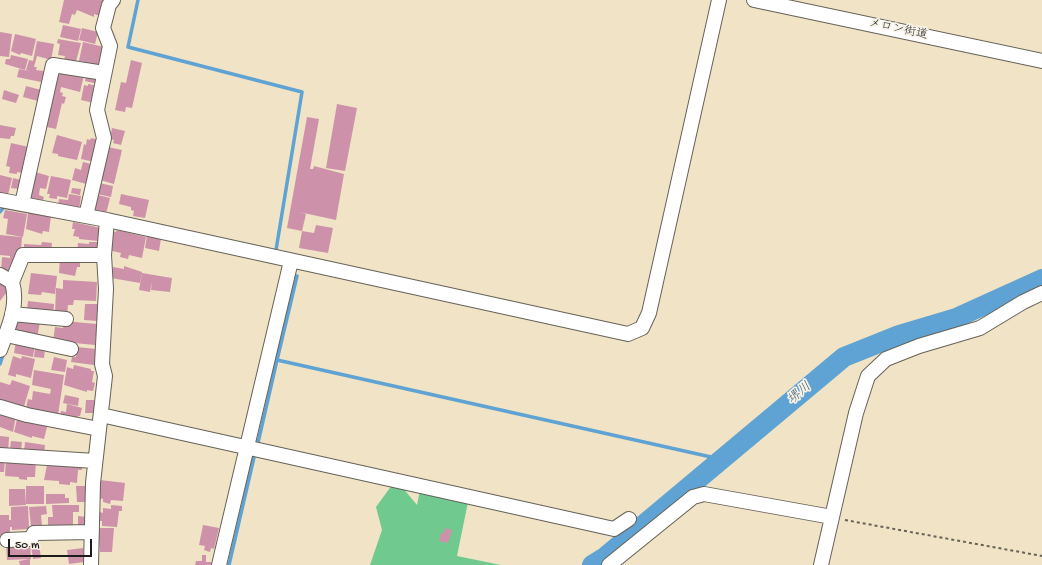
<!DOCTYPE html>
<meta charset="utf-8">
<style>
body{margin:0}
#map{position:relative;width:1042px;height:565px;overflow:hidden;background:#f0e3c6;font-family:"Gochi Hand",sans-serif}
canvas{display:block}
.scale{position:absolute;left:8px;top:539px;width:84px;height:18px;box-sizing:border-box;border:2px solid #1c1c1c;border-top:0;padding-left:5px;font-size:12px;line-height:14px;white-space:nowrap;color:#1c1c1c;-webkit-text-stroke:3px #f7f3e8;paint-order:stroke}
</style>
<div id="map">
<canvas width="1042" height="565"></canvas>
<div class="scale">50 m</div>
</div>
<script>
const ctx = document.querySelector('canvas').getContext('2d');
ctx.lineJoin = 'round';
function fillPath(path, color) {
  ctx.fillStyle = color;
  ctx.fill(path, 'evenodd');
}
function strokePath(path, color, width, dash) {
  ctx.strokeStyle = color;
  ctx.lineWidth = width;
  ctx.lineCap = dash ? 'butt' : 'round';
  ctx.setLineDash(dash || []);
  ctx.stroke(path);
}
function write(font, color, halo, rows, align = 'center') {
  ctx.font = font + ' "Gochi Hand","Klee One",sans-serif';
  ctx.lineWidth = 3.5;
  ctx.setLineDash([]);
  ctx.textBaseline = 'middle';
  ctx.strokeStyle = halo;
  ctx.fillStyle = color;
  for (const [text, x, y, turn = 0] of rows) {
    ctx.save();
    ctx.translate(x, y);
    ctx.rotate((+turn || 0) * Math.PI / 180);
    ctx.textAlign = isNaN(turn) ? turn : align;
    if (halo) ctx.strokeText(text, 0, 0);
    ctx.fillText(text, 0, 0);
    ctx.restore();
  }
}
fillPath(new Path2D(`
 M392,485L402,487L417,505L420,490L468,502L457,556L501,565H370L382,530L376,507Z`), '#70c98f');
strokePath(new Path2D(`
 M138,0L128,47L302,92L276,250L279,254
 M0,212L5,206
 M277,360L297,276
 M0,364L4,352
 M257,447L277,360L720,459
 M229,565L255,453`), '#5ea3d3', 3.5);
strokePath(new Path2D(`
 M592,565L605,557L844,357L899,335L956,318L1042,279`), '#5ea3d3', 20);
fillPath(new Path2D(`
 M64,0H104L100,16L94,14V17L77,10L75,15L72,14L69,24L59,22Z
 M63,25L81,29L78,41L60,37Z
 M82,28L98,32L95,44L79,40Z
 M0,32L12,34L9,57L0,56Z
 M15,34L36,39L32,56L21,53L20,55L11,51Z
 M58,39L81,43L75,65L63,63L65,56L58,55L60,44L57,43Z
 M37,41L54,44L51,60L37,56L34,67H37L36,70L44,71L41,82L17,77L19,69L29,71L26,70L29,60L33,61Z
 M83,42L104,47L101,66L84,64L85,62L79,61Z
 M11,55L28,59L25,70L5,64L6,59H10Z
 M131,60L142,63L132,108L126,107L125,112L115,110L121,82L126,83Z
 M59,69L84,75L80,92L61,87L60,92L63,93L62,96L66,97L64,104L62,103L56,129L47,127Z
 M87,73L100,75L98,84L85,81Z
 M88,84L98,86L94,103L81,100L84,85L88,86Z
 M26,86L41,90L38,101L23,97Z
 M4,90L19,95L16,103L2,99Z
 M337,104L357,108L345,171L326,168Z
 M307,117L319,119L310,169H313L314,166L344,174L336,220L299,212L306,214L302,231L287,228Z
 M0,125L16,128L14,136H11L10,139L0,138Z
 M112,128L125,131L121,145L113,143L114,140L110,139Z
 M57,135L82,142L77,160L58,156V154L52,153Z
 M91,138L100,140L95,162L81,159L84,144L86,145L87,139L90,140Z
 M11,143L29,147L23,173L17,172V174L9,173L10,167L6,166Z
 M108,147L122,150L114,184L100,180Z
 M83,162L95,165L90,185L72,180L75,168L81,170Z
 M35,172L49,176L46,189L40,188L39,195L44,197L42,203L29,201Z
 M0,175L12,178L8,195L0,193Z
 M51,176L71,180L67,198L57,196V199L49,198L50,194H47Z
 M13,178L21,180L19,189L11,188Z
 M99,183L113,186L111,197L97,194Z
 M72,188L81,189L80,195L71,193Z
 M69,194L81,196L79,210L58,206L59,199L68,200Z
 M121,194L149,200L145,218L133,216L134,211L131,210V207L119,204Z
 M98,195L110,198L106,214L94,212Z
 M5,210L27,214L23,237L6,234L8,219L3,218Z
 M28,213L51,216L49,232L43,231L42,234L26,229Z
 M73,222L101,228L98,241L79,239V237L73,236L75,229H72Z
 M316,225L333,228L328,253L299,248L302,231L314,233Z
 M117,230L146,237L142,258L129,255L128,259L120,257L121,253L108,250L113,231L116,232Z
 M0,235L22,237L20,263L16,273L1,271L2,257L10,258V256L0,255Z
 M147,236L161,239L159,251L145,248Z
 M42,242L52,243L51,253H24V244L41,245Z
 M89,242H99V254L77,253L78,243L89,244Z
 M60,256H80V267H77L75,276L59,273Z
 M124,266L142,272L140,283L111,278L113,267L124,269Z
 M31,273L57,276L55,294L42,292L41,295L28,294Z
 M142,273L172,278L170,292L151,290L152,281L150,292L139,290Z
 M63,280L97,282L96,301L74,300L73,305H68L67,315H55L56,288L63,289Z
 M0,281L10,288L0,301Z
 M28,301L54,304L53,314L27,310Z
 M85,304H98L97,321L84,320Z
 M18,317L40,322L37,338L14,332Z
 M64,321L97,324L95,345L53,341L55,327L63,328Z
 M16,341L35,344L33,357L14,353Z
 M77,347L96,349L94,365L71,362L72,357H76Z
 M35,348L45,349L44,358L34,357Z
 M13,356L21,359L22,356L35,359L31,378L16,374V377L8,375Z
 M54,357L67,360L65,372L51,370Z
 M74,365L91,369V371H94L92,382L95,383L93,391L87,390V392L64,385L67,367L73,369Z
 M34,370L64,375L58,415L29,410L30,408H26L28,399L32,400L33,391L50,394L51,389L32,385Z
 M12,380L30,386L23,410L0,405V382L10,385Z
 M65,395L79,398L78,406L63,403Z
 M86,400H94V413H85Z
 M67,404L82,408L80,416H78L76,423L59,419L61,411L66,412Z
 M0,410L16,416L13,432L0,427Z
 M18,415L48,423L44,439L32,436V438L14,432Z
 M0,436L9,437L8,453L0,452Z
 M11,441L22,442L21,450L10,449Z
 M25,442L45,445L44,455L24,452Z
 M0,457L5,458L4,472H0Z
 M6,458L36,460L35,477H27V480L19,479V477L5,476Z
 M48,460L82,463V470H78L77,483L70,482V485L59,484V481L44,480Z
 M100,480L125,483L123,501L111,500L110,504L103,502V499L99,498L100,491H98Z
 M26,486H44V504H26Z
 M76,486H86V502H77Z
 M9,489H25L26,505L9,506Z
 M46,494H65V498H69V503L46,504Z
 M52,505H79V512H73V530L48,527V517H53Z
 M111,505L122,506V511H119L117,527L102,526V521H99L100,512L103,513V508L111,509Z
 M28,506L29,529L12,530V527H10V535H0V515H9V520H11V507Z
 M46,506L47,514L41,515L42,526H31L29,507Z
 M78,516L86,517V527L78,529Z
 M203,525L219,528L214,549L211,548L210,552L204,550L205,546L199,545Z
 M98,528H114L112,552H100Z
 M445,528L452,530L448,543L439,541L441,533H444Z
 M30,542L31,559L7,560L6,543Z
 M39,544L41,558L33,559L31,546Z
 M83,548L84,562L69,564L67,550Z
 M202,555H206V562H211V565H195L196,561H202Z
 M30,559V565H20L19,561Z`), '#cd92a9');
const minor = new Path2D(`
 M754,0L1042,61
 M0,200L107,220L628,334L642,328L649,313L719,0
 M22,204L53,65L104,73
 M86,216L104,138L97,110L110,46L103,28L109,5L113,0
 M0,275L12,282C19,306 8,328 0,350
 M12,282L23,255H104
 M12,314L66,319
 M6,335L71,349
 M0,407L27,415L99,429
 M101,415L614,529L629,519
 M0,455L95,461
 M7,540L31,539L34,533L92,532
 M91,565L93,483L105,376L102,364L106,289L104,255L107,220
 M219,565L291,261
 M609,565L693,497L704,494L832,517
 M821,565L856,413L868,376L886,359L919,346L980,328L1023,302L1042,293`);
strokePath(minor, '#666258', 16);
strokePath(new Path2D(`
 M845,520L1042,556`), '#666258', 2, [3, 3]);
strokePath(minor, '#fff', 14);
write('12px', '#1c1c1c', '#f7f3e8', [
 ["メロン街道",898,30,12]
]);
write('italic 13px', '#3a596e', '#f7f3e8', [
 ["堺川",800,394,-40]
]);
</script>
